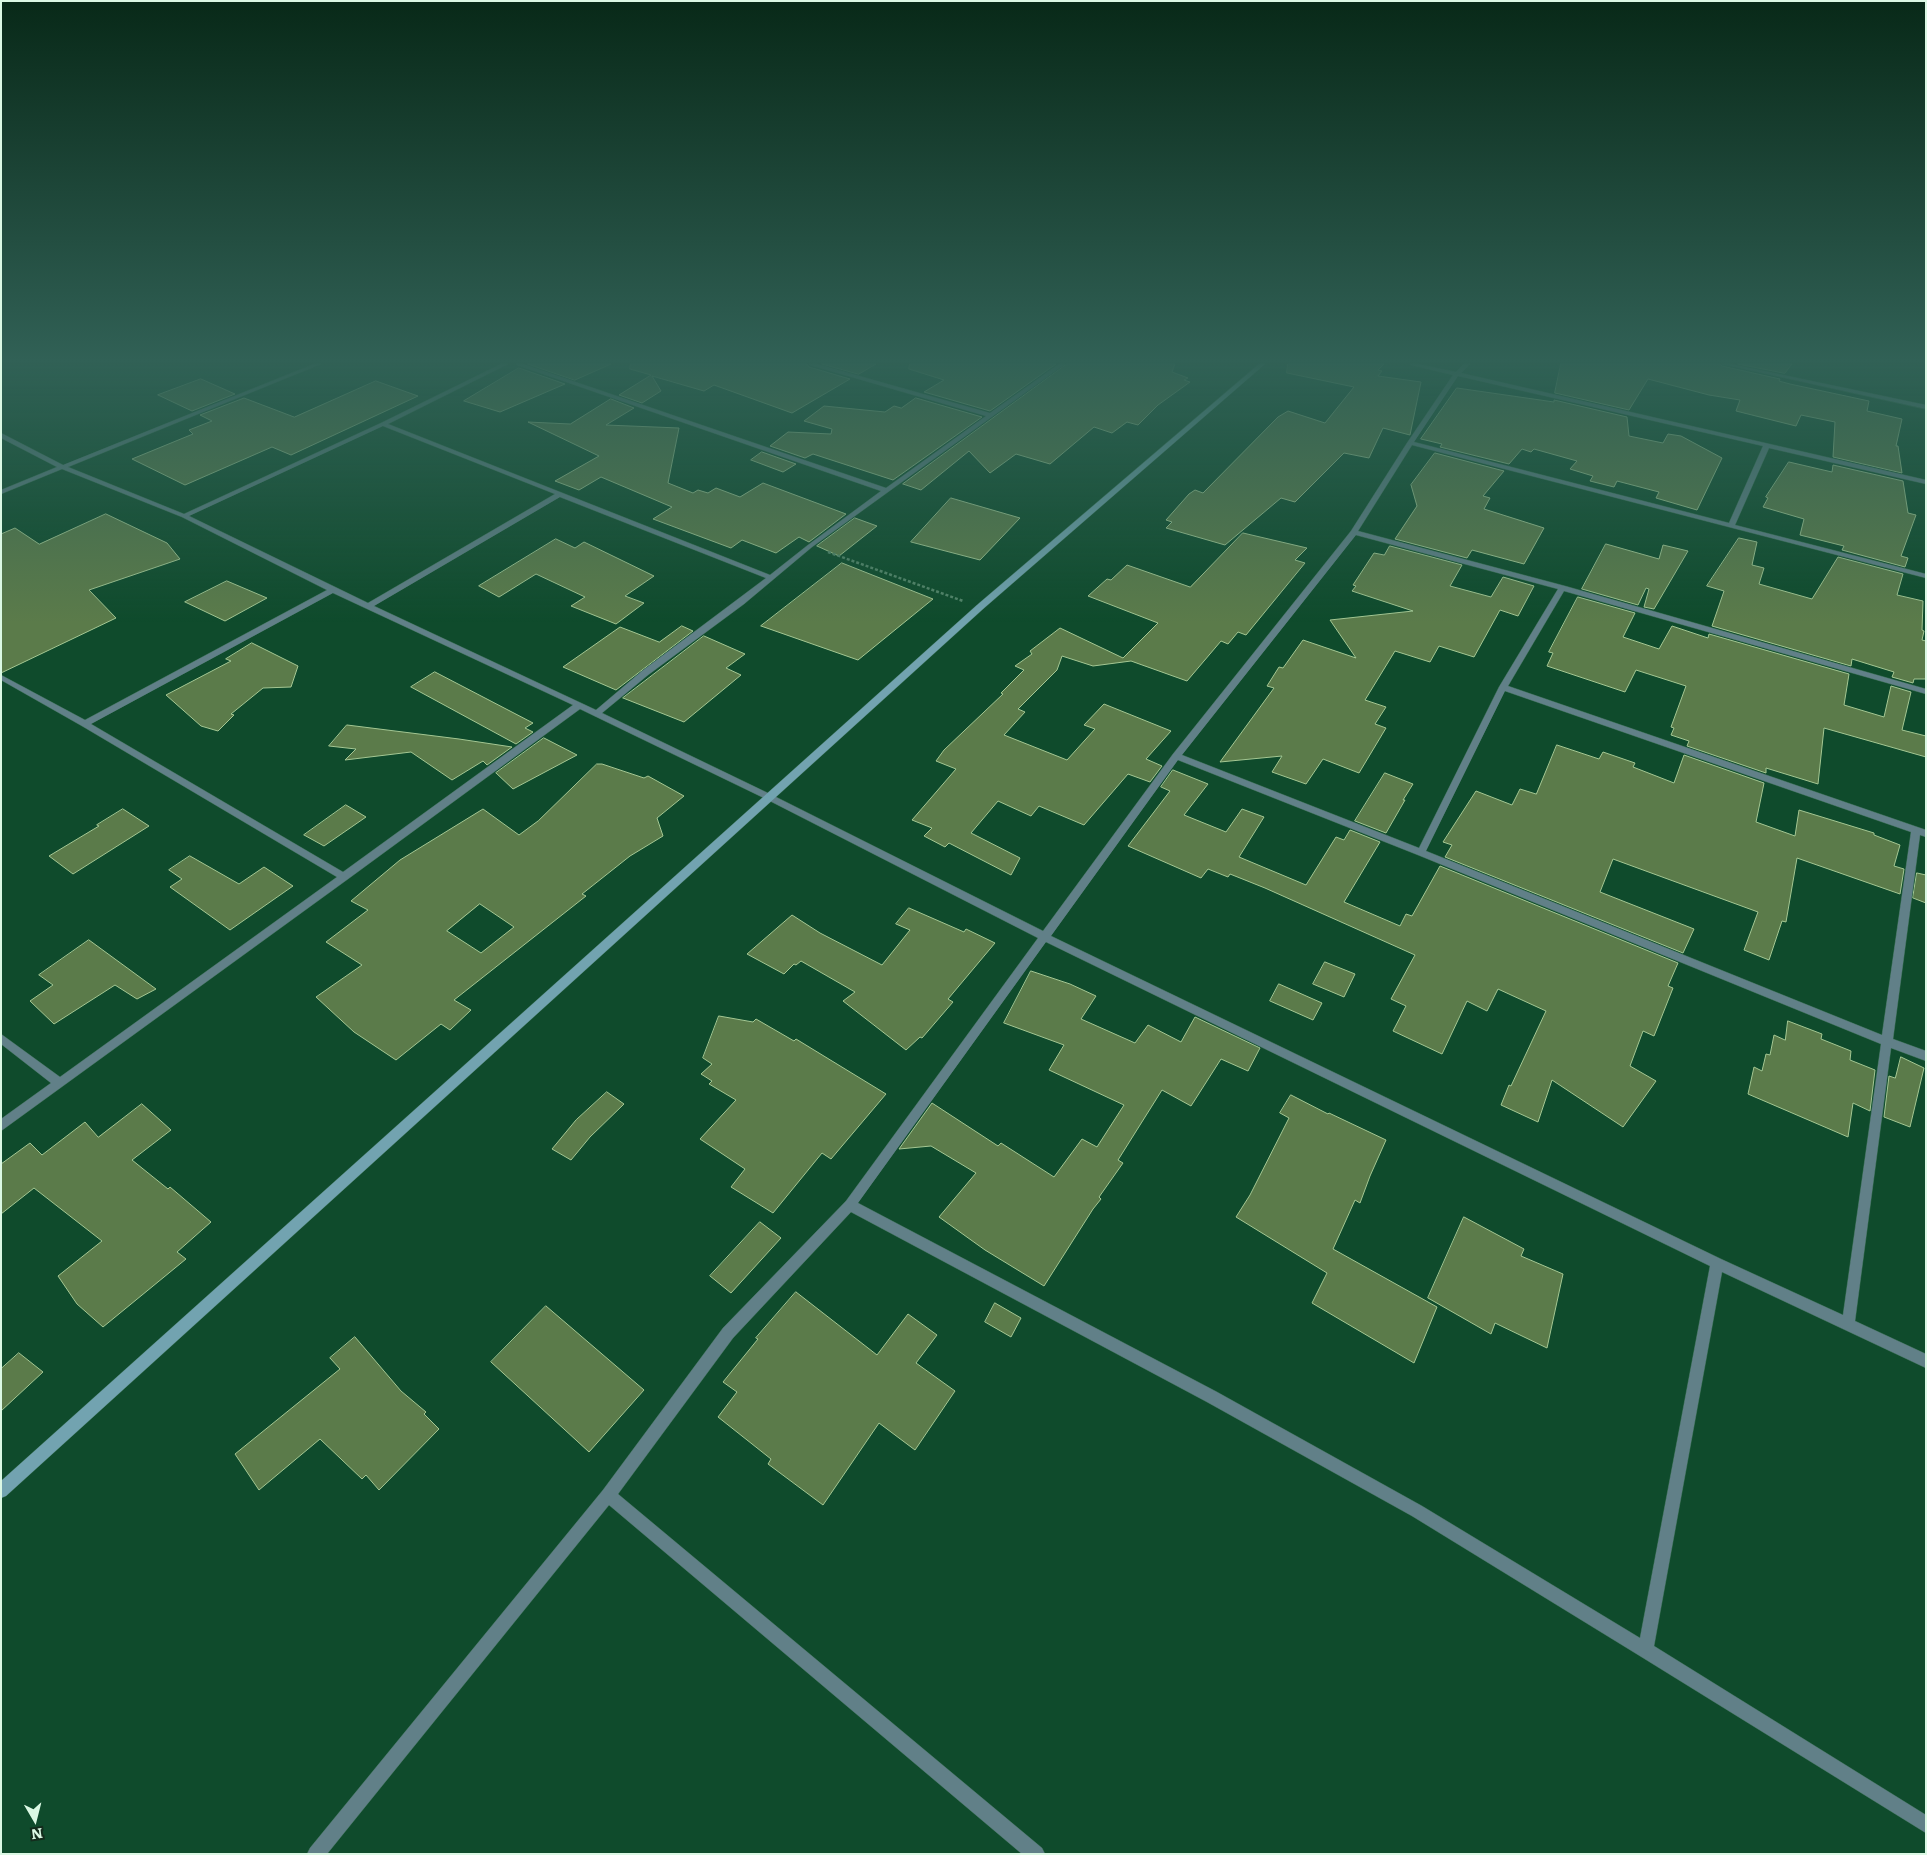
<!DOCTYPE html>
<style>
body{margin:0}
#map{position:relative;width:1927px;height:1855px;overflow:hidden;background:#0f4b2c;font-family:Literata,serif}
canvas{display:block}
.frame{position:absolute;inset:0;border:2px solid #dbf8e4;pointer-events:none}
.north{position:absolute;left:10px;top:1795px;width:50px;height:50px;-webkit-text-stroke:4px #142c1d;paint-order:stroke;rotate:172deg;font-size:14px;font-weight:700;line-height:20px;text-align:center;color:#dbf8e4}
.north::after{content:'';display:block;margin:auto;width:18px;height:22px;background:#dbf8e4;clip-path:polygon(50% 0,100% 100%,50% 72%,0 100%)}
</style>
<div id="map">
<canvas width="1927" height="1855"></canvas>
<div class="frame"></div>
<div class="north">N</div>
</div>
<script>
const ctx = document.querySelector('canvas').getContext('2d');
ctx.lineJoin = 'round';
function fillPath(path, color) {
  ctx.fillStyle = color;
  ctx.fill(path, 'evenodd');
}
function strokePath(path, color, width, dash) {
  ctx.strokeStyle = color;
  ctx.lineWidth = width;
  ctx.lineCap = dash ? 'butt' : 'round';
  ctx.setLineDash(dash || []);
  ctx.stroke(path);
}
const building = new Path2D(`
 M528,364H611L575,380Z
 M631,364H807L809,367L850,379L792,413L714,385L704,391L652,376L661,391L642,403L619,395L651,375L630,369Z
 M822,364H876L859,374Z
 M910,364H1056L990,411L924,392L944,380L909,369Z
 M1067,364H1175L1172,372L1188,378L1184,380L1190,382L1158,405L1138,425L1127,422L1112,433L1094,427L1050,464L1016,454L990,473L969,451L921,490L903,484Z
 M1288,364H1384L1378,370L1382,371L1378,376L1421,382L1410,435L1383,428L1369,458L1344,453L1295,502L1281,498L1225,545L1166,528L1172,522L1166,520L1189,494L1195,490L1203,493L1278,417L1288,411L1325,423L1354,387L1287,373Z
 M1561,364H1720L1722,366L1780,379L1779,381L1790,384L1869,401L1867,411L1902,419L1896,446H1898L1902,473L1833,457L1835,422L1801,415L1796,426L1736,411L1740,400L1709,395L1648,379L1629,410L1555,393Z
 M1738,364H1792L1785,373Z
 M519,368L565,384L500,412L464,401Z
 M201,379L235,394L192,411L158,395Z
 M376,381L418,396L291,455L272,447L185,485L132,459L193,434L189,430L212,421L200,415L244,398L294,417Z
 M1457,388L1554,402V400L1627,417L1629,436L1663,443L1668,434L1681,436L1722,458L1697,510L1656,498L1659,492L1617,481L1614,487L1590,481L1593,476L1570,469L1577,461L1534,449L1531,452L1522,449L1509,464L1440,447L1442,444L1421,439Z
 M916,398L982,417L893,480L813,454L805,458L770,446L788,432L831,434L832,429L804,421L824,406L885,412L894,406L901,408Z
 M611,399L634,408L606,425L679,428L668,483L693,493L698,490L708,493L716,488L740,497L763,483L846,514L809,542L799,537L776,553L742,540L731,548L653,519L672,507L601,477L579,490L555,481L599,456L528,422L570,424Z
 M762,452L796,464L783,472L751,460Z
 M1435,453L1504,471L1483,496L1490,498L1484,509L1544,528L1524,564L1472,550L1467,558L1395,539L1417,506L1411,485Z
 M1789,462L1832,472L1833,465L1903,481L1908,513L1916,515L1901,556L1908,558L1905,567L1842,550L1844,546L1800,535L1804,519L1763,507L1768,498L1766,497Z
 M951,498L1020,518L980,560L911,542Z
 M106,514L167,543L180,559L89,590L116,618L1,673V534L15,528L39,544Z
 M855,518L877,526L839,556L817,546Z
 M1243,533L1307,548L1295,560L1305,563L1246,635L1238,632L1228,644L1221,641L1187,681L1131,661L1093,666L1062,656L1057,670L1018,709L1025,712L1004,735L1067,760L1095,729L1084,725L1104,704L1171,731L1146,759L1162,766L1150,782L1128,774L1084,825L1039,806L1031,816L998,801L971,833L1020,858L1011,875L949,843L945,847L924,836L932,828L912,820L956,769L936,761L944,750L1003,694L1001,693L1024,670L1015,666L1032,654L1030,651L1060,628L1123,658L1158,623L1088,596L1107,579L1111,580L1127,565L1190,587Z
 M1739,538L1757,542L1752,565L1764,568L1759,584L1812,599L1838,557L1903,574L1897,595L1923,601L1922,630L1924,631L1922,640L1926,641V679H1914L1913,683L1892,677L1894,672L1852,659L1851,666L1712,626L1724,591L1707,586Z
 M556,539L575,548L584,542L654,576L625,596L644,603L616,624L571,606L585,597L536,574L499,597L479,586Z
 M1606,544L1659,559L1663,545L1688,551L1654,609L1644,607L1649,589L1646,588L1638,605L1582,589Z
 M1390,546L1462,565L1450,586L1491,597L1503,577L1534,586L1518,616L1500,610L1474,657L1439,646L1430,662L1395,651L1365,700L1386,707L1375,724L1386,728L1359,773L1323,759L1306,784L1272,772L1282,756L1220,762L1274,688L1267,686L1279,667L1283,668L1303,640L1356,658L1330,620L1413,611L1352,591L1356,586L1353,585L1374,553L1384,555Z
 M842,563L933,599L858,660L761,626Z
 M227,581L267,598L225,621L185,602Z
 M1578,597L1635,613L1623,637L1659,649L1672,626L1708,638L1709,634L1849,674L1844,705L1884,717L1891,686L1911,692L1902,730L1926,736V757L1824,728L1818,784L1766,768V773L1687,746L1689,741L1671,735L1674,728L1671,727L1686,686L1636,670L1625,692L1547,666L1553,653L1549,652Z
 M682,626L693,631L616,690L563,667L620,627L659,642Z
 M704,636L745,654L726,668L741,675L684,722L623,698Z
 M252,643L298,666L291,687L263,688L231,714L234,715L218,731L201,726L166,695L231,661L226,659Z
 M435,672L533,723L525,728L533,732L516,744L411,687Z
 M347,725L459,739L512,747L487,765L483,761L452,780L411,752L345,760L356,749L329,746Z
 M544,738L577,755L513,789L496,773Z
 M1557,745L1599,759L1603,752L1635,763L1633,767L1674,783L1684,755L1764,783L1756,822L1795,836L1799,810L1874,833V835L1900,845L1894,866L1904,869L1900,894L1797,858L1786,922L1782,921L1769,960L1744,950L1758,912L1613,859L1600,892L1694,929L1683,953L1445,857L1452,845L1443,842L1476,791L1512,805L1520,789L1536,794Z
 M597,764H602L644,778L648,776L684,796L657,818L663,836L630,856L582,894L586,896L454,1000L471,1010L450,1030L441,1024L396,1060L354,1032L316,997L362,965L326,942L368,910L351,901L400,860L483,809L519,835L538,821ZM480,904L514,927L481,953L447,931Z
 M1173,770L1208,784L1184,815L1226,832L1242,809L1264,817L1239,857L1306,885L1336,837L1344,840L1350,830L1380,842L1344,902L1400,926L1406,914L1412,916L1440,866L1678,963L1668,986L1673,988L1654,1036L1643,1031L1630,1066L1656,1081L1623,1127L1552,1080L1538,1122L1501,1105L1509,1085L1511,1086L1546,1011L1498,989L1487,1011L1467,1001L1442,1054L1393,1031L1406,1006L1391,999L1415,955L1265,888L1230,874L1228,877L1208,869L1201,878L1128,846L1170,791L1161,787Z
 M1385,773L1413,784L1403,800H1405L1386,833L1355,821Z
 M346,805L366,817L324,846L304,835Z
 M123,809L149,826L73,874L49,856L99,826L97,825Z
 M190,856L239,884L264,867L293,886L230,930L170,887L182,879L169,870Z
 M1917,873L1926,875V903L1913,898Z
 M909,908L964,932L966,929L995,943L948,999L953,1002L922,1038L920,1037L906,1050L843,1001L855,992L801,961L796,965L794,964L784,974L747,954L792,915L820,933L882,965L910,930L896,924Z
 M89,940L156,989L137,999L115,985L54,1024L30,1001L53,985L39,975Z
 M1325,962L1355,974L1344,997L1313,984Z
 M1031,971L1070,984L1096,996L1081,1019L1135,1043L1148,1025L1181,1042L1195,1017L1260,1048L1248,1071L1221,1059L1191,1106L1162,1090L1118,1160L1123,1163L1099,1197L1101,1199L1093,1209L1044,1286L985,1250L939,1217L976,1173L931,1146L899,1149L932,1103L998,1146L1001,1143L1054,1177L1082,1139L1097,1147L1124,1105L1049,1070L1064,1045L1004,1023Z
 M1279,984L1322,1003L1313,1020L1270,1001Z
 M719,1016L753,1022L756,1019L794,1041L796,1039L886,1094L831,1159L822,1153L773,1213L731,1187L745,1169L700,1139L736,1100L709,1084L712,1081L701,1074L712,1064L703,1058Z
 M1788,1021L1822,1034L1821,1039L1851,1051L1850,1060L1875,1070L1870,1111L1853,1103L1848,1137L1748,1094L1754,1067L1762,1071L1766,1054L1770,1055L1774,1035L1785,1040Z
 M1901,1057L1924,1068L1910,1127L1884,1117L1889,1076L1895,1078Z
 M607,1092L624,1104L590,1137L571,1160L552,1149L576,1120Z
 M1291,1095L1328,1114L1329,1113L1386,1140L1370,1176L1360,1203L1355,1200L1333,1249L1437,1307L1414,1363L1312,1303L1327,1273L1236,1217L1250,1195L1289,1118L1280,1113Z
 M142,1104L171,1130L132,1160L168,1189L170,1187L211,1222L177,1252L186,1259L103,1327L77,1304L58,1276L102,1241L34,1188L1,1214V1164L30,1143L42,1155L85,1122L98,1137Z
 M1464,1217L1524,1249L1521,1256L1563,1274L1547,1348L1495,1323L1491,1334L1428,1298Z
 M760,1222L781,1238L731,1293L710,1276Z
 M796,1292L877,1355L908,1314L937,1335L916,1363L955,1391L915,1450L879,1423L823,1505L768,1464L771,1459L718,1417L737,1392L723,1382L758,1339L756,1338Z
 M995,1303L1021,1318L1011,1337L985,1322Z
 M546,1306L644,1390L589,1452L491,1362Z
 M355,1337L401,1391L426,1412L424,1414L439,1429L379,1490L366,1475L362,1479L320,1439L259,1490L235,1454L340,1369L330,1358Z
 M19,1353L43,1372L1,1411V1369Z`);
fillPath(building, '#5b7b4a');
strokePath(building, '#a4c793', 1);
const street = new Path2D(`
 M314,364H321L68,467L184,514L381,423L501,364H508L388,424L770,575L808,545L881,491L517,365L516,364H523L886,488L986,416L810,365L809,364H817L990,413L1059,364H1065L812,547L744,604L648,675L602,713L772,795L1043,931L1173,754L1351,531L1407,443L1453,375L1411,365L1410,364H1418L1456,372L1464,364H1470L1461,373L1926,480V484L1769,448L1735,525L1926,574V578L1412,445L1358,531L1565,586L1926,689V694L1564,591L1508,686L1926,830V837L1920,835L1893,1039L1926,1051V1061L1891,1048L1855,1321L1926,1354V1368L1722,1272L1654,1646L1926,1815V1833L1640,1656L1412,1516L1207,1402L851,1212L733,1338L618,1494L1042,1848L1045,1854H1022L609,1505L327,1854H307L310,1848L603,1490L723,1328L846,1201L1038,938L766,799L580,709L348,879L1,1131V1119L51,1083L1,1044V1034L60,1077L337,877L82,726L1,680V675L85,720L327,590L182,517L62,469L1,494V490L57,467L1,438V433L63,465ZM1458,376L1763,446L1729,523L1414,442ZM383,426L555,494L368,603L189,516ZM560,497L766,578L642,671L596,710L374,606ZM1356,535L1558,589L1499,687L1419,848L1182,755ZM333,593L573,705L343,872L91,724ZM1505,691L1911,832L1882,1035L1426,851ZM1178,760L1418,855L1881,1044L1843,1315L1721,1259L1051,936ZM1046,942L1710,1266L1640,1638L1422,1506L1217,1392L858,1203Z
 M1722,364H1731L1926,405V409Z`);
const secondary = new Path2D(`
 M1259,364H1265L983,609L6,1496L1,1498V1481L977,605Z`);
strokePath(street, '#346a4d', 1);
strokePath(secondary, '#346a4d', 1);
strokePath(new Path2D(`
 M828,552L963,601`), '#538569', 2.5, [3, 2]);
fillPath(street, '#618088');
fillPath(secondary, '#72a3b0');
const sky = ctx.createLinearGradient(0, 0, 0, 623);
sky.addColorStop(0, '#082918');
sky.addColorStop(0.58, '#316156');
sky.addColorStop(1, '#31615600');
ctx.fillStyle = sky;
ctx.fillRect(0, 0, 1927, 623);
</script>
